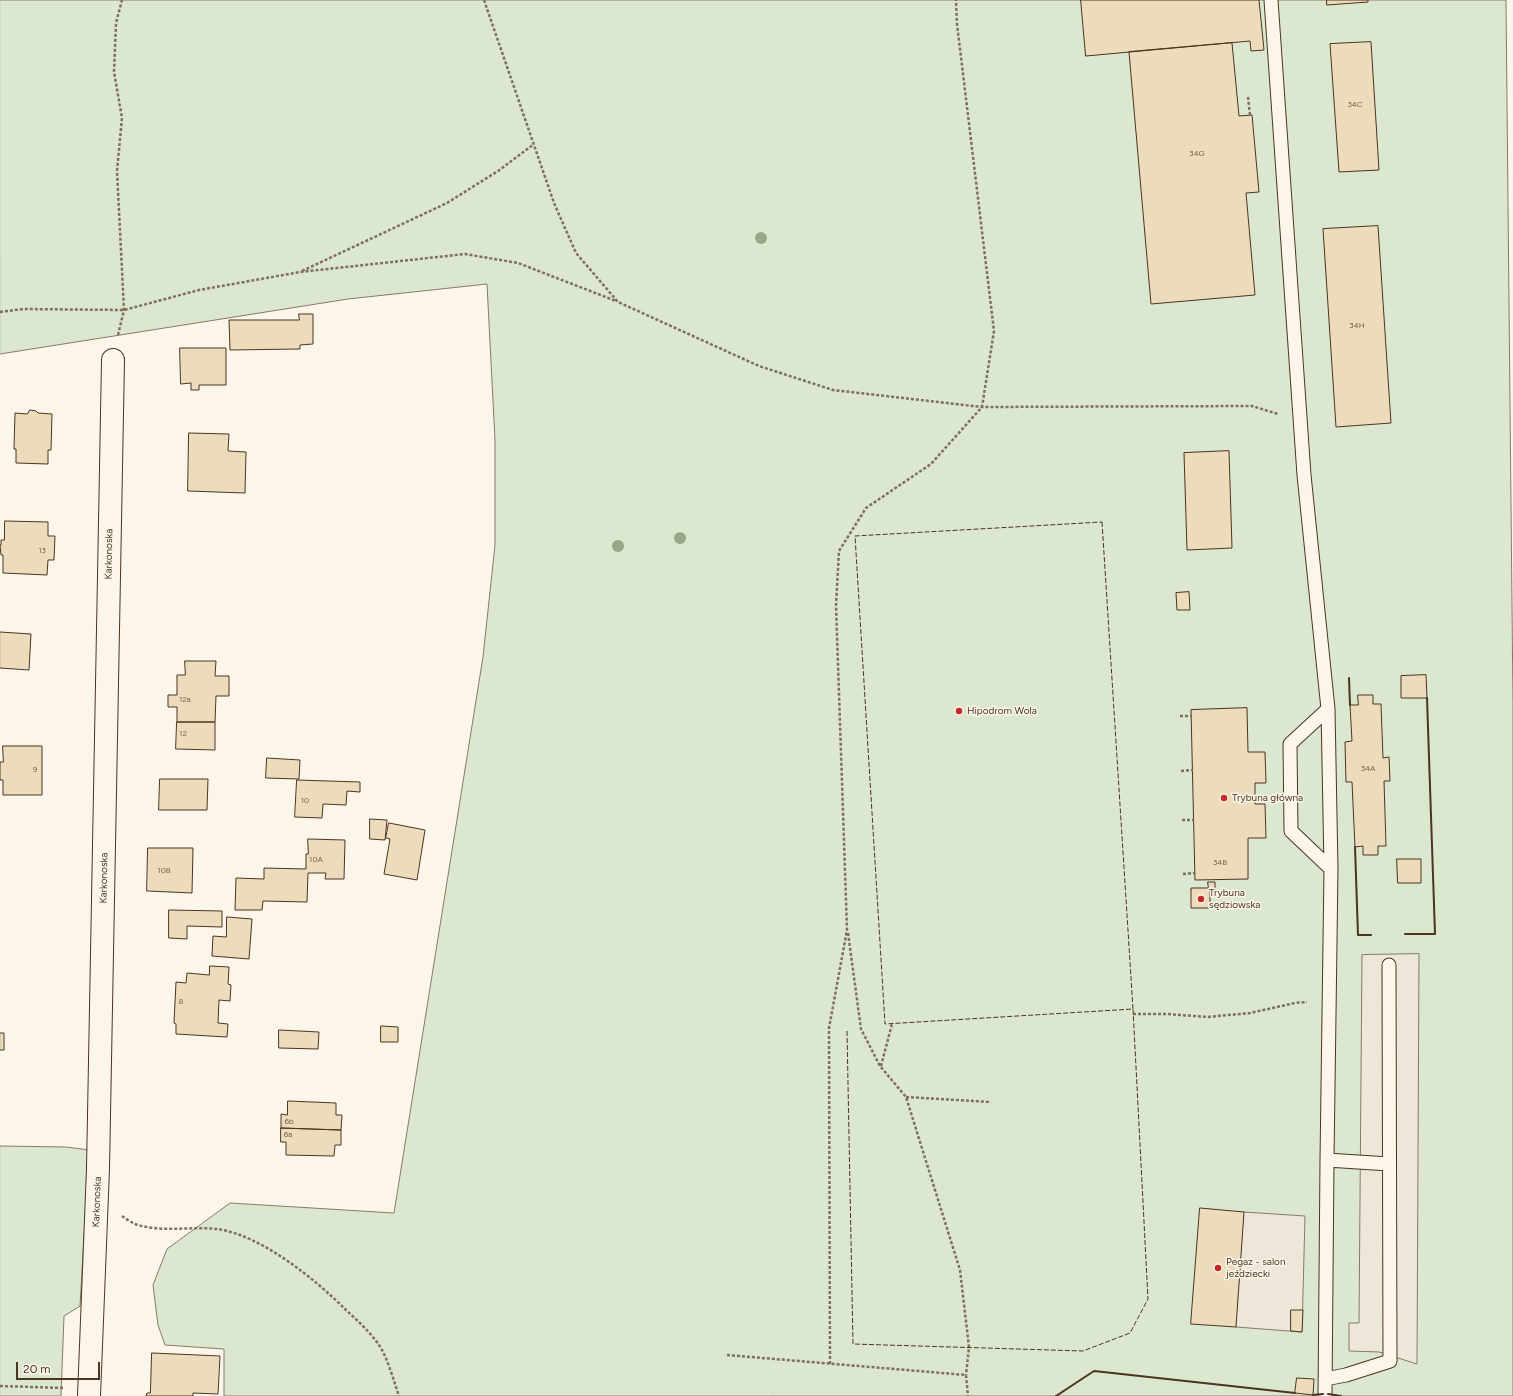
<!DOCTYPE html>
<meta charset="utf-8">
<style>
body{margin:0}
#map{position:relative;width:1513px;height:1396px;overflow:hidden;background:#fbf6e9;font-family:Figtree,sans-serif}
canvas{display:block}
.scale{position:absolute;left:16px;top:1362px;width:84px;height:18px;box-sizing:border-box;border:2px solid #4a3520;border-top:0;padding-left:5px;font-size:12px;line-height:14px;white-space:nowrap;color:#4a3520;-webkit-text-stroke:3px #fbf6e9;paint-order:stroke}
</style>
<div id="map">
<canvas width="1513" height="1396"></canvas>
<div class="scale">20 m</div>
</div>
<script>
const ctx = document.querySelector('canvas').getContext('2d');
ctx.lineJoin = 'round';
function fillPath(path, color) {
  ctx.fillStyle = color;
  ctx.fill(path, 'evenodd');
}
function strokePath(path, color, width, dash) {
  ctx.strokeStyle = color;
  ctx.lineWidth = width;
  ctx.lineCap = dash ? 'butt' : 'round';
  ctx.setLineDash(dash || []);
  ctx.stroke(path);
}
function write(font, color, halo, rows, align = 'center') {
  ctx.font = font + ' Figtree,sans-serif';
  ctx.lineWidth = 3;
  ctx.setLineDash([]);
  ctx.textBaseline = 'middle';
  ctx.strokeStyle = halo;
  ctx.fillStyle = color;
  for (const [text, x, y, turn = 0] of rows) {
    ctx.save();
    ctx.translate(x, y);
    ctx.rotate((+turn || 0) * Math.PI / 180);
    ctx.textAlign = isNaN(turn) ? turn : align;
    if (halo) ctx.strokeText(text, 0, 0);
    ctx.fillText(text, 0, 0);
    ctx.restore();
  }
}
const green = new Path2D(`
 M0,0H1506L1513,706V1396H1341L1325,1393L1313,1395V1396H224V1349L165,1345L158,1325L153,1285L167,1249L230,1203L394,1213L483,657L495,545V440L487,284L348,299L0,354Z
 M0,1146L66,1147L89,1150L80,1306L64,1316L61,1396H0Z`);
fillPath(green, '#dce7d0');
strokePath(green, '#887966', 1);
const parking = new Path2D(`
 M1419,954L1417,1364L1379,1352L1349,1351V1323H1359L1362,955Z
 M1244,1212L1305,1216L1302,1332L1236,1327Z`);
fillPath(parking, '#ede7d9');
strokePath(parking, '#887966', 1);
const building = new Path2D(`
 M1081,0H1259L1264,50L1251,51L1250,41L1086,56Z
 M1327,0H1368V2L1327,5Z
 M1371,42L1379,170L1339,172L1330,44Z
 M1232,43L1239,116L1252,115L1259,192L1246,193L1255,295L1151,304L1129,52Z
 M1378,226L1391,423L1336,427L1323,229Z
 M299,314H313V344L300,345V349L230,350L229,320H299Z
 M180,348H226V385H199V390H191V383L181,384Z
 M30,410L36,411L38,413L52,414L51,450H48V464L16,463V449H14L15,413L27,414Z
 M189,433L229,434L228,451L246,452L245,493L188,491Z
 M1229,451L1232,548L1187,550L1184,453Z
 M5,521L48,522V536H55L54,560H48L47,575L3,573V555H1L0,545H1V540H4Z
 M1189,592L1190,610H1177L1176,593Z
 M0,632L31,634L29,670L0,668Z
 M185,661H216L215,676H229V696H216L215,722H177V707H168V695H177V675H185Z
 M1426,675L1427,698H1401V676Z
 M1358,695H1373V704H1381L1383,758L1389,757L1390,781H1384L1386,846H1378V855H1363V846L1355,847L1352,782H1346L1345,742L1352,741L1350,705H1358Z
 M1247,708L1248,752H1265L1266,783H1255V804H1265L1266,838H1248V879L1195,880L1191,710Z
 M177,722H215V750L176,749Z
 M3,746H42V795H3V780H0V762H3Z
 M267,758L300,760L299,779L266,778Z
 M160,779H208L207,810H159Z
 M297,780L360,782V792L347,791L346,805L323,804L322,818L295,817Z
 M370,819L387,820L385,840L370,839Z
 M389,823L425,830L417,880L384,874L390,839L386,838Z
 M308,839L345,840L344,879H325L326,873H308L307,902L263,901L262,910H235L236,878L264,879V868L306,869V854H308Z
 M148,848H193L192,893L147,891Z
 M1397,859H1421V883H1398Z
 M1208,882H1215V891H1210V908H1191V888H1208Z
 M169,910L222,911V927L187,926V939L169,938Z
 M227,917L252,919L249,959L212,956L213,936L226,937Z
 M210,966L229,967L228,984L231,985L230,1001L219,1000L218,1023L228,1024L227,1037L176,1034V1024L174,1023L176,982L186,983L187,973L209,975Z
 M381,1026L398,1027V1042H381Z
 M279,1030L319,1032L318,1049L279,1048Z
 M0,1033H4V1050H0Z
 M288,1101L336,1103V1115H342L341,1130L281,1128V1114L287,1115Z
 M281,1128L341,1130V1145H335L334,1156L286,1155V1142H281Z
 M1200,1208L1244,1212L1236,1327L1191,1324Z
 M1291,1310H1303L1302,1332L1291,1331Z
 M152,1353L220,1356L218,1394L193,1393V1396H146L147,1393H150Z
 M1297,1378L1314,1379L1313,1395L1295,1393Z`);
fillPath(building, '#ecdcbc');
strokePath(building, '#4a3520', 1);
const service = new Path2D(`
 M1271,0L1304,475L1328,709L1331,869L1327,1160L1325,1396
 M1328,709L1290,744L1291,831L1331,869
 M1327,1160L1389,1164
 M1325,1379L1346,1375L1390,1361L1389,965`);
const minor = new Path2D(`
 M89,1396L98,1169L113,360`);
strokePath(service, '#4a3520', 15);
strokePath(minor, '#4a3520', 24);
strokePath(new Path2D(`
 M484,0L554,203L576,253L618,302L759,366L833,390L982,407L1252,406L1278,414
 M1248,97L1250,115
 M302,271L447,203L498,171L534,144
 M0,312L23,309L124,310L199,290L300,272L465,254L518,263L616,301
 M118,335L124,310L117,171L122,118L114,72L116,23L122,0
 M1180,716H1192
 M1181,771L1193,770
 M1182,820H1194
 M1183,874L1195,873
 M848,933L861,1029L880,1066L906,1097L960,1270L969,1347L966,1375
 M1133,1014H1167L1208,1017L1250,1013L1295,1003L1307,1002
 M881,1066L892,1024
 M906,1097L991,1102
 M122,1216C126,1219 131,1222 135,1224C161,1233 190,1226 217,1229C261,1235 315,1279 346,1310C358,1321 370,1332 379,1345C387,1356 394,1382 399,1396
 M727,1355L966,1375L968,1396
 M830,1364L829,1028L847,930L836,605L839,551L866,508L931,464L982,407L994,331L957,24L956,0
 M0,1386L65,1388`), '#7f6f5c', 2.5, [3, 2]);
strokePath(service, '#fbf6e9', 13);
strokePath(minor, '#fbf6e9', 22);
strokePath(new Path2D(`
 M1102,522L1133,1009L885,1024L855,536Z
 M847,1031L853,1344L1083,1351L1130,1333L1148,1299L1133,1009`), '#4a3520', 1, [5, 2]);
strokePath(new Path2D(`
 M1349,678L1350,705
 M1355,847L1358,935H1371
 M1405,934H1435L1427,698
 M1328,1394L1341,1396
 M1313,1395L1323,1394
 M1056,1396L1094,1371L1295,1393`), '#4a3520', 2);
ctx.fillStyle = '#96a887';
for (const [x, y] of [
 [761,238],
 [680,538],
 [618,546]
]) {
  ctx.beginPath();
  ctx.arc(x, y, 6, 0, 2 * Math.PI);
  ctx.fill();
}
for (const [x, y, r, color] of [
 [959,711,4,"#c62828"],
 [1224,798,4,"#c62828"],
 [1201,899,4,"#c62828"],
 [1218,1268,4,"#c62828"]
]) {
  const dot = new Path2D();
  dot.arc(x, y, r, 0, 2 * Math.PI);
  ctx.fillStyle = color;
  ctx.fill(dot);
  strokePath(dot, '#fbf6e9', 1.5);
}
write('8px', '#725f47', null, [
 ["34C",1355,105],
 ["34G",1197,154],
 ["34H",1357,326],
 ["13",42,551],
 ["12a",185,700],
 ["12",183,734],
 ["34A",1368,769],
 ["9",35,770],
 ["10",305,801],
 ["10A",316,860],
 ["34B",1220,863],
 ["10B",164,871],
 ["8",181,1002],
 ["6b",289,1122],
 ["6a",288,1135]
]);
write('10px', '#4a3520', '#fbf6e9', [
 ["Karkonoska",109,554,-89],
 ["Karkonoska",104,878,-89],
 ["Karkonoska",97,1202,-88]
]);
write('10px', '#4a3520', '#fbf6e9', [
 ["Hipodrom Wola",967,711],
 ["Trybuna główna",1232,798],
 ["Trybuna",1209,893],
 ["sędziowska",1209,905],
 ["Pegaz - salon",1226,1262],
 ["jeździecki",1226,1274]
], 'left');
</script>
